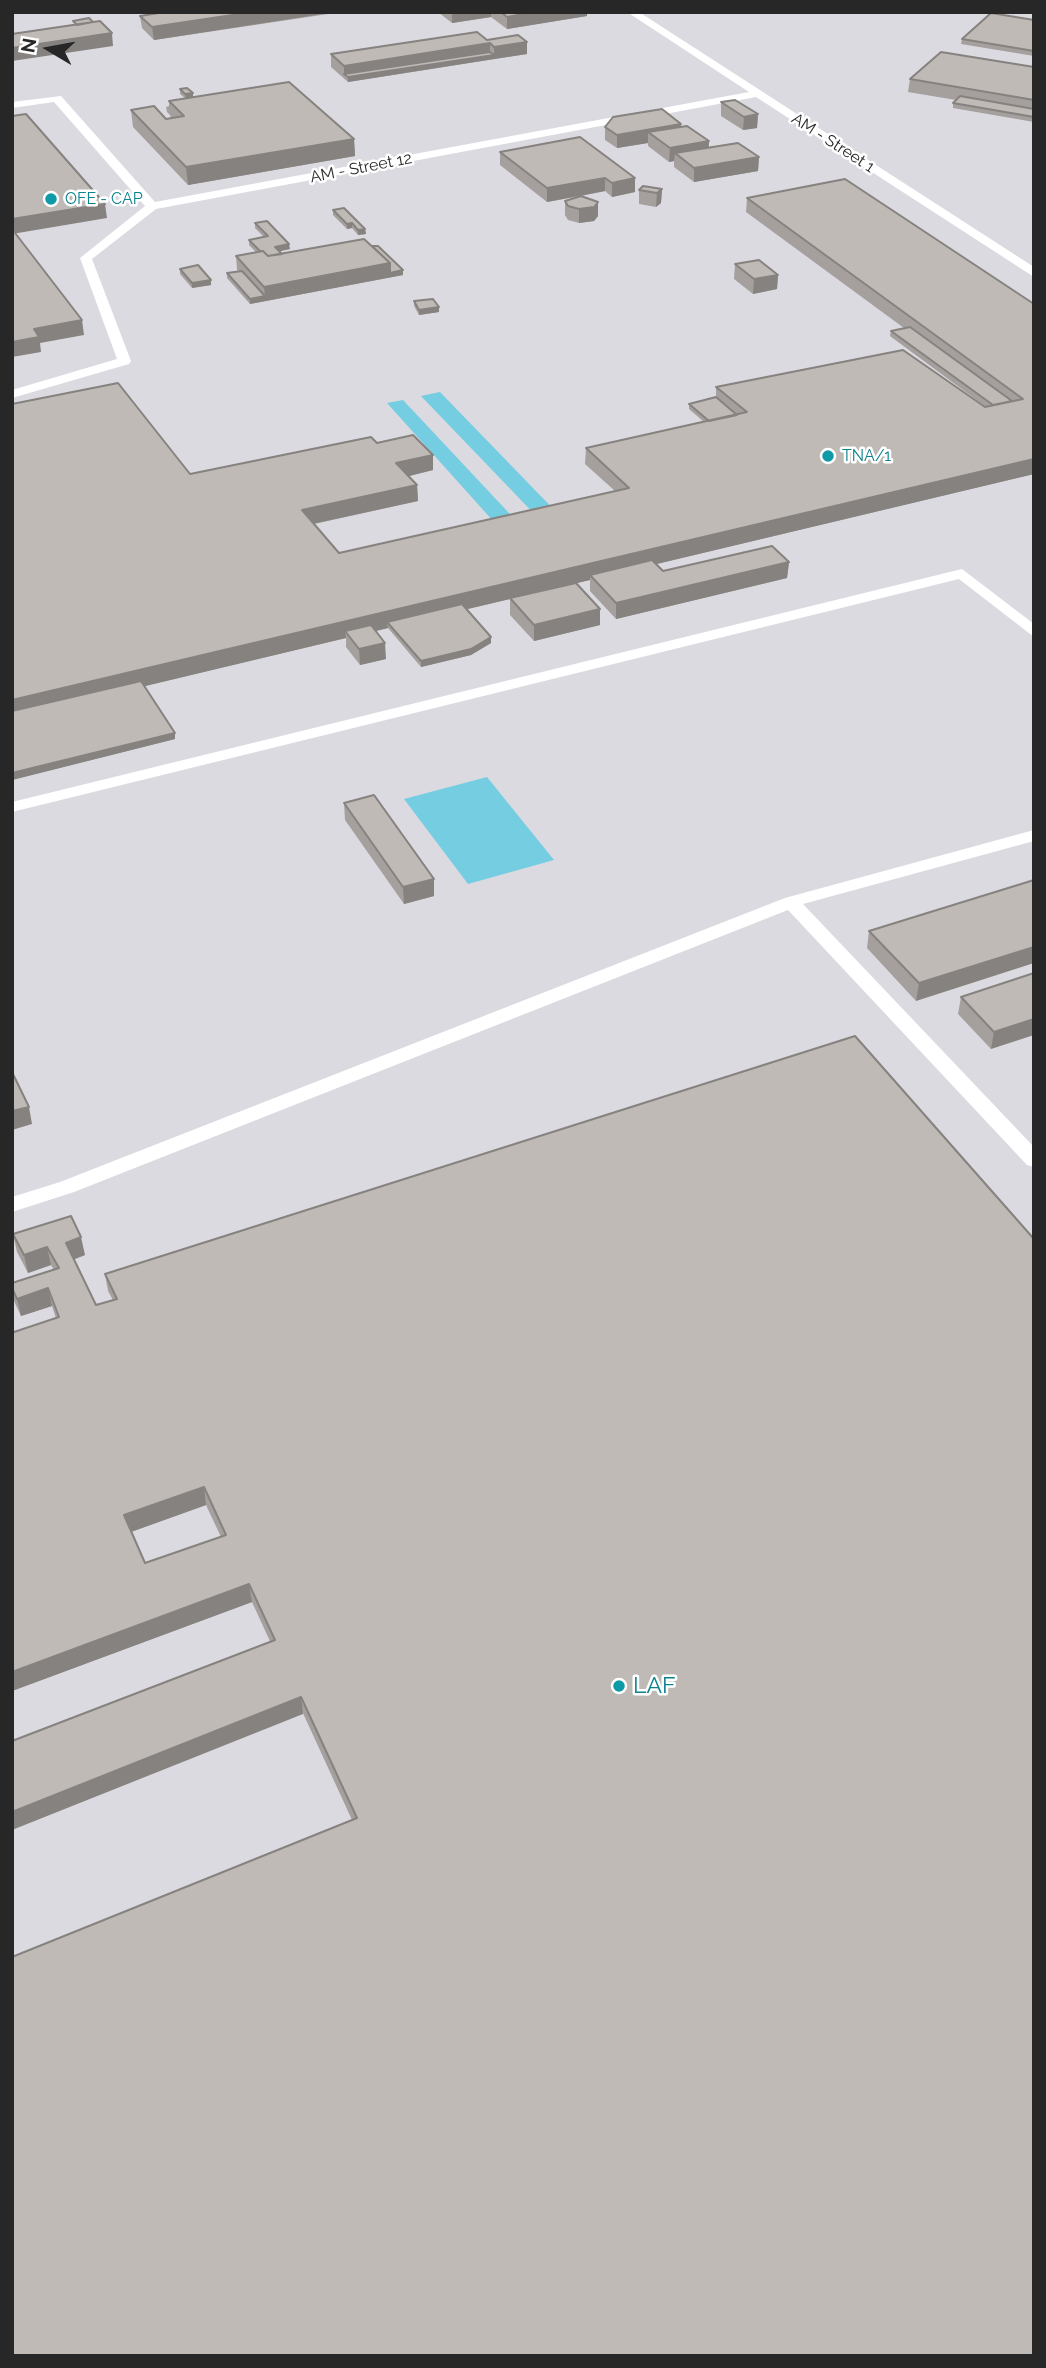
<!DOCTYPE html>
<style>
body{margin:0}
#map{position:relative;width:1046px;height:2368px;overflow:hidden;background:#e8e0d9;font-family:Raleway,sans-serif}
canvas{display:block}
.frame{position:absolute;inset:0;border:14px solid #272727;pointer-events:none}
.north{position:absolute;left:14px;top:14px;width:70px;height:70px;-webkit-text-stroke:5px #fff;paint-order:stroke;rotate:280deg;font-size:19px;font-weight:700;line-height:28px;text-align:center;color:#272727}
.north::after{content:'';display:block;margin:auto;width:24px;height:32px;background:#272727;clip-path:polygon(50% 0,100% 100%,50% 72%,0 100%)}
</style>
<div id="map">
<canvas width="1046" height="2368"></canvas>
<div class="frame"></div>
<div class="north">N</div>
</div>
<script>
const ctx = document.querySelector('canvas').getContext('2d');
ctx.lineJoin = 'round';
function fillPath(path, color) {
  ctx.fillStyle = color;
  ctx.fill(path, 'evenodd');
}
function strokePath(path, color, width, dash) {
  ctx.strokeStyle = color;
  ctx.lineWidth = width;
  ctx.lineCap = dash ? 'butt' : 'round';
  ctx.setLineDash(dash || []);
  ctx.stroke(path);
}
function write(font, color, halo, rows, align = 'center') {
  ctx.font = font + ' Raleway,sans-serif';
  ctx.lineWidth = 5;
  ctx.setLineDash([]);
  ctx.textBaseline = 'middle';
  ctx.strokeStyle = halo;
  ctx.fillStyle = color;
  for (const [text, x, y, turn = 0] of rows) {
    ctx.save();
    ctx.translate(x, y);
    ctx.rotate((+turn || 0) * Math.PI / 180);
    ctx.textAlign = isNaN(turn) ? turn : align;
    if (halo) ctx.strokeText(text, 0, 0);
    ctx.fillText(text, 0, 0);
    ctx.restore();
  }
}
fillPath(new Path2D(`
 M12,12H1034V2356H12Z`), '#dbdae1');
fillPath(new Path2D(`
 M440,392L563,519L543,523L421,396Z
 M403,400L523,528L503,532L387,403Z
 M487,777L554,860L468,884L404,799Z`), '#75cde1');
fillPath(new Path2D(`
 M627,12H639L1034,267V277L756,97L156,209L92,259L131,361L129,364L12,398V390L117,359L80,258L145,206L54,102L12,108V102L61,96L155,202L749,92Z
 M962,569L1034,624V637L959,579L12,812V802Z
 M1034,830V841L803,904L1034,1147V1167L1027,1165L788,910L74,1192L12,1212V1197L60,1182L785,898Z`), '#fff');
fillPath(new Path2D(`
 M438,12H587V16L507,29L491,17L452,23Z
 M335,13L154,40L142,28L140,16Z
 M1034,20V56L961,44L962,39Z
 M487,40L527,54L348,82L331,67V54Z
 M1034,67V122L953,108V103L956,100L908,92L910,79Z
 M180,89L193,97L354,139L355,156L188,185L133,127L131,110L166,119L171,118L170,115L167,112L166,107L169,106V101L185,98L180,94Z
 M721,102L758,114L757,128L743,130L721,116Z
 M681,124V127L709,141V148L759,157L758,171L694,182L674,167V161L669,162L648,146V143L617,148L605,140V127Z
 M500,152L635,178V192L612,197L605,191L581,196L598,202V216L594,221L579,223L568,220L565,215V201L580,196L547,202L500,165Z
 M662,189L661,203L656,207L639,204V190Z
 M747,198L1034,304V474L656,564L663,571L789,562L787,578L616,619L590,591V580L576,583L600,625L534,641L510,615V599L467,609L491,637V643L471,655L421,667L388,628L376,631L386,659L360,665L346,647V638L144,686L175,733V739L12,780L190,474L377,443L433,455V470L409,476L417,485L418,501L314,524L339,553L615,491L585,464L586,448L704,422L689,409V404L716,397V387L986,407L890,336L891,331L904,328L746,212Z
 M333,210L365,229L366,234L358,235L352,228L347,229L333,215Z
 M255,223L290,249L280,251L282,254L403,275L250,304L227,278V273L238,271L237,270L236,256L256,252L249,245V240L264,237L255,228Z
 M735,264L778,275L777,289L753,294L734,279Z
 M180,269L211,285L192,288L180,274Z
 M414,301L439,312L419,315L414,306Z
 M344,803L434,896L404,904L345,820Z
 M1034,880L916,1001L867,948L869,931Z
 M1034,973L991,1049L958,1014L961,997Z
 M13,1234L85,1255L74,1259L96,1305L113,1300L108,1291L105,1274L1034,2356L352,1820L252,1602L12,1691L14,1332L56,1318L52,1306L21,1316L14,1301L12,1292V1283L54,1270L51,1265L28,1273L17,1252ZM206,1505L221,1537L145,1563L131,1532Z`), '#a5a09d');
fillPath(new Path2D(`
 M253,12H335L154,40L152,27Z
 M452,12H491V17L452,23Z
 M534,12H587V16L507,29V17Z
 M112,33L113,46L12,61V48Z
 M527,42V54L494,59V47Z
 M490,43V55H494V59L348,82V77L344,74V79V66Z
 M193,93V98L186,99L185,94Z
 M758,114L757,128L743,130L744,117Z
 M681,124L680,137L648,132V143L617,148V135Z
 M354,139L355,156L188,185L186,167Z
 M709,141L708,155L675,153L674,161L669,162L670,148Z
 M759,157L758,171L694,182V168Z
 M605,178V191L547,202V188Z
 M635,178V192L612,197V183Z
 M662,189L661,203L656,207L657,193Z
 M598,202V216L594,221L579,223V209Z
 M105,204L107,218L12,234V219Z
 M352,223V228L347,229V224Z
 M365,229L366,234L358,235V230Z
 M289,244L290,249L276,252L275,247Z
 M390,263L403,270V275L250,304V299L265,296L264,287Z
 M778,275L777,289L753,294L754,279Z
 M211,280V285L192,288V283Z
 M439,307V312L419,315V310Z
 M82,320L84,335L40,343L41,352L12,357V342L34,329Z
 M433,455V470L397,479L396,463Z
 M1034,459V474L594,579L590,575V580L392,627L387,622L388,628L350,637L345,631L346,638L12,718V700Z
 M417,485L418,501L303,526L302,510Z
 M789,562L787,578L616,619V603Z
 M600,609V625L534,641V625Z
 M491,637V643L471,655L421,667V661Z
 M385,643L386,659L360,665L359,649Z
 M175,733V739L12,780V773Z
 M434,879V896L404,904L403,887Z
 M1034,947V963L916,1001L919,983Z
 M1034,1019V1035L991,1049L994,1032Z
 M29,1107L32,1124L12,1130V1111Z
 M81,1237L85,1255L70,1261L66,1243Z
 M47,1247L51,1265L28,1273L24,1255Z
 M48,1288L52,1306L21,1316L17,1299Z
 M204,1487L206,1505L128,1533L124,1515Z
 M249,1584L252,1602L12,1691V1672Z
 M301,1697L303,1714L12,1830V1812Z`), '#86827f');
const building = new Path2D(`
 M165,12H253L152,27L140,16Z
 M501,12H534L507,17Z
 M991,13L1034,20V51L962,39Z
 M89,18L93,22L77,25L73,21Z
 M100,21L112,33L12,48V34Z
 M477,32L487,40L518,35L527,42L494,47L490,43L344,66L331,54Z
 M490,52L494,55L348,77L344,74Z
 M941,52L1034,67V100L910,79Z
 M289,82L354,139L186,167L131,110L154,106L166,119L184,116L169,101Z
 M187,88L193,93L185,94L180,89Z
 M960,96L1034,109V117L953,103Z
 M735,100L758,114L744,117L721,102Z
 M662,109L681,124L617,135L605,127L613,117Z
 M26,114L105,204L12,219V116Z
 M687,126L709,141L670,148L648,132Z
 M580,137L635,178L612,183L605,178L547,188L500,152Z
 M738,143L759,157L694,168L675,153Z
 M845,179L1034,304V459L12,700V404L118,383L190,474L371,437L377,443L413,435L433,455L396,463L417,485L302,510L339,553L629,488L586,448L747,412L716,387L903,350L985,407L1023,399L747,198Z
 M643,186L662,189L657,193L639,190Z
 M581,196L598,202L594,207L579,209L568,206L565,201Z
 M344,208L365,229L358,230L352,223L347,224L333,210Z
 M267,221L289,244L275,247L282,254L268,256L263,251H260L249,240L268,236L255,223Z
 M12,229L82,320L34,329L39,337L12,342Z
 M364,239L390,263L264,287L236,256L263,251L268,256Z
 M372,246H378L403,270L390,273V263Z
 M759,260L778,275L754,279L735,264Z
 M198,265L211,280L192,283L180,269Z
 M242,271L265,296L250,299L227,273Z
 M433,299L439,307L419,310L414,301Z
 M910,327L1012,401L993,405L891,331Z
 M716,397L737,415L709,421L689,404Z
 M772,546L789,562L616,603L590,575L652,560L663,571Z
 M576,583L600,609L534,625L510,598Z
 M462,604L491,637L471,649L421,661L387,622Z
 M371,625L385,643L359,649L345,631Z
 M141,681L175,733L12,773V711Z
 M374,795L434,879L403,887L344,803Z
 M1034,880V947L919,983L869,931Z
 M1034,973V1019L994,1032L961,997Z
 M855,1036L1034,1239V2356H12V1957L357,1818L301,1697L12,1812V1741L275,1640L249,1584L12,1672V1329L14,1332L59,1317L48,1288L17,1299L12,1288V1283L59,1268L47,1247L24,1255L13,1234L71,1216L81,1237L66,1243L96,1305L117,1299L105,1274ZM204,1487L226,1535L145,1563L124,1515Z
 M12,1072L29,1107L12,1111Z`);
fillPath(building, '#c0bab6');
strokePath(building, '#86827f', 2);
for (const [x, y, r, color] of [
 [51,199,7,"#0f9aa8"],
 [828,456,7,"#0f9aa8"],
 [619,1686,7,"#0f9aa8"]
]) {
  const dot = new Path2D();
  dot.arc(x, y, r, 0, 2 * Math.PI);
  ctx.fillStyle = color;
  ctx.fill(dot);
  strokePath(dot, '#fff', 2.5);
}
write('16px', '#272727', '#fff', [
 ["AM - Street 1",833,143,33],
 ["AM - Street 12",361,168,-11]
]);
write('16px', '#0d838f', '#fff', [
 ["OFE - CAP",65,199],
 ["TNA/1",842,456]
], 'left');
write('23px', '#0d838f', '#fff', [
 ["LAF",633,1686]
], 'left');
</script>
